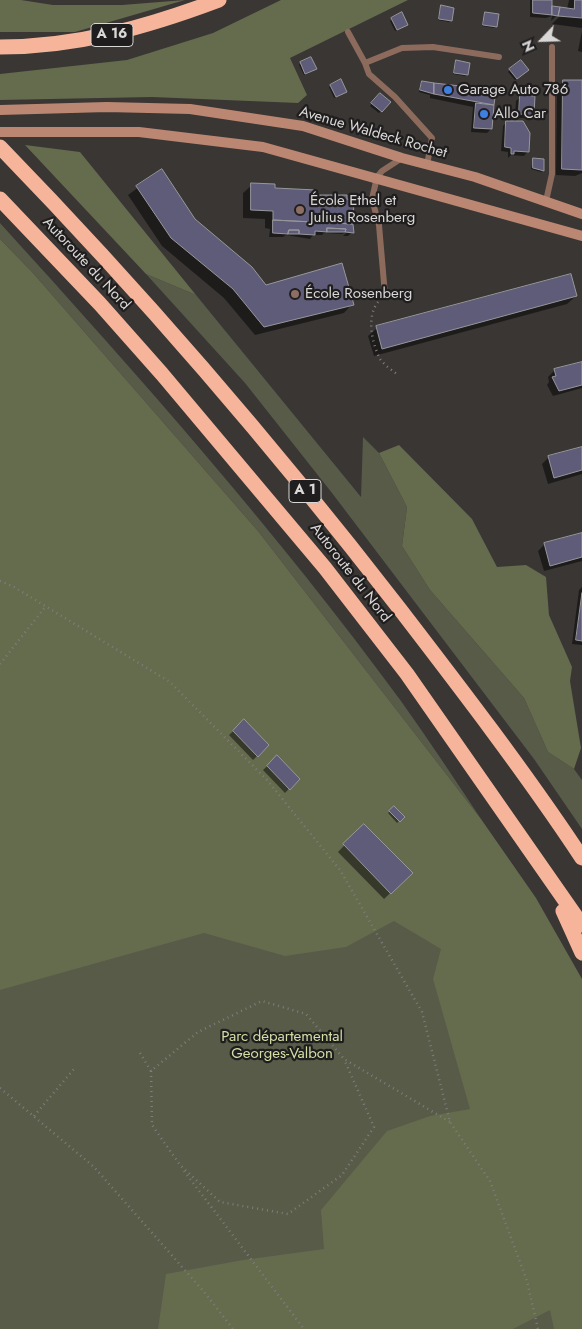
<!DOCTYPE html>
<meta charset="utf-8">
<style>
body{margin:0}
#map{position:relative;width:582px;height:1329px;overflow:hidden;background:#393634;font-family:Jost,sans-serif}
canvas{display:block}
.north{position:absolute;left:517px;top:15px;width:50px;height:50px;-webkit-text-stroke:4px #1f1d1d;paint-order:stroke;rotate:246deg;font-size:14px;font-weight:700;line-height:20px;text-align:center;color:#dad8d6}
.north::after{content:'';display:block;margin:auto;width:18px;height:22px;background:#dad8d6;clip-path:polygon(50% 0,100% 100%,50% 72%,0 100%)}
</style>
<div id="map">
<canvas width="582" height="1329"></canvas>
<div class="north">N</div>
</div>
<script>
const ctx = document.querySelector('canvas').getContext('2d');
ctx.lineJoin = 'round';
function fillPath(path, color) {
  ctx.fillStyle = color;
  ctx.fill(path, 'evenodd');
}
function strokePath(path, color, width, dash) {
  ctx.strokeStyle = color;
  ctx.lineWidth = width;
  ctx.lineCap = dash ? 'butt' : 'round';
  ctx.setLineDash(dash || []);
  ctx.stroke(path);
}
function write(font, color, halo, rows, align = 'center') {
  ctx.font = font + ' Jost,sans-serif';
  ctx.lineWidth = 4.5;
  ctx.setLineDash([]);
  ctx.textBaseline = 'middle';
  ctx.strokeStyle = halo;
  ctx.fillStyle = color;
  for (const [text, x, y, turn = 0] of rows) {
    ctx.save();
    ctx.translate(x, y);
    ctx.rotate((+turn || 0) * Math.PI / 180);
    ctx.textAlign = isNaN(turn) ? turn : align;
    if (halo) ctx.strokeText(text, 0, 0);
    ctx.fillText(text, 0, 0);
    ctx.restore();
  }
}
fillPath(new Path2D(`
 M0,223C140,377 278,533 401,701C429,740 455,780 481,819L258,531L33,273L0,239Z
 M0,268L364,676L582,1329H0Z
 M146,274L196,295L361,497L363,437L379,453L407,507L402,546L430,590L524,698L548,752L574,769L582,780V829L534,759L332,493L245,383Z`), '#575b48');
fillPath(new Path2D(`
 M0,0H21L53,5H122L185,0L75,32H0Z
 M281,0H408L290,58L307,95L298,103L152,97L0,100V74L127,60L213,33Z
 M25,145L80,152L196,295L146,274Z
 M0,239L33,273L258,531L481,819L536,898L582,979V1329H554L550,1310L513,1329H158L166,1274L243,1260L324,1249L321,1210L387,1131L430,1116L470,1109L433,979L441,949L394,921L346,947L285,956L204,933L0,990Z
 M399,445L472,519L497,567L526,565L546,577L549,615L572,667L570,681L581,748L574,769L548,752L524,698L430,590L402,546L407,507L379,453Z`), '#656b4d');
fillPath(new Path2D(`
 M530,0H551V7L567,9L569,0H582V28L552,24L560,16H556L551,21L552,16L546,18L530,17Z
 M442,7L451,20L449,22L438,20Z
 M401,14L405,26L395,31L390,21Z
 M486,14L496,26L494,28L482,26Z
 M582,31V52L578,51Z
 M456,62L467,74L465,76L453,74Z
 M301,63L315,69L304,75L299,65Z
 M510,70L526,72L515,80L508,72Z
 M564,81H582V173L575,176L556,175L557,87Z
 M422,82L494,91L491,129L487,133L471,132L473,107L430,98V95L419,92Z
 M331,86L344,93L334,98L329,87Z
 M380,94L389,102L379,113L370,106Z
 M520,97L533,114L529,118H515L516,101Z
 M507,122L528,151L524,156L511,155L508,158V152L501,151L503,126Z
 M533,160L543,171L541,172L531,169Z
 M162,170L194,220L265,286L352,304L344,313L255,335L224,298L162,246L128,195Z
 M252,185L314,196L352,232L348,236H343L348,231L342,234L324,233L322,235H313L310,239L286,235L283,237H269L270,229L265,228V219L243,218V193Z
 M576,296L567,304L374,356L368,336L377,328Z
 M582,363V388L553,396L547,385L549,382L548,377L554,371Z
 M582,448V474L548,484L542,464L549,457Z
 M582,534V561L544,571L538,551L545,544Z
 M582,587V645L572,644L579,590Z
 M244,721L268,745L253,760L229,735Z
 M277,757L298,779L285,793L263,770Z
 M394,808L403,817L397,823L388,813Z
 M364,825L411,873L384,899L338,852Z`), '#0007');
const building = new Path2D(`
 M533,0H552V15L533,13Z
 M575,0H582V18L558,16L560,7L574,9Z
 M441,5L454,8L452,21L439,19Z
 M552,6L560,7L558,16L552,15Z
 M402,12L408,25L397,30L391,18Z
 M485,12L499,14L497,27L483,25Z
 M311,57L317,69L305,74L300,62Z
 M456,60L470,63L468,75L454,73Z
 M521,60L529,70L517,79L509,69Z
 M341,79L347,92L336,97L330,85Z
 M563,80H582V170L562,169Z
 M422,81L434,83V94L420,90Z
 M434,83L496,90L494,105L434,94Z
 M380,93L391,102L382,112L371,103Z
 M520,95L535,96L534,115L519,114Z
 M476,103L494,105L492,129L474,128Z
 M506,121H523L530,133L529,152L514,151V154H511V148L505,147Z
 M533,158L544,159V171L533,168Z
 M162,169L195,219L252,267L266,285L342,263L354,305L264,327L233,289L171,238L136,186Z
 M251,183L275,184V188L316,190V195H347V199L354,200L353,224L273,220V211L251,210Z
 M273,220L353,224L354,233L345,232L346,229L327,228V232L315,231V235L299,234V230H289L288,234L273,233Z
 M327,228L346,229L345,232H327Z
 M289,230H299V234H288Z
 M571,274L577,296L382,349L376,326Z
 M582,362V385L559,391L552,377L556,376L554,369Z
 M582,447V470L554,478L548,456Z
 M582,533V557L550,566L544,543Z
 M582,593V641L576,640Z
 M244,719L269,745L258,757L233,731Z
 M277,755L300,779L290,790L267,766Z
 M394,806L405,817L400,822L389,811Z
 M364,824L413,873L391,894L343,844Z`);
fillPath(building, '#5f5c79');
strokePath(building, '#97979b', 1);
strokePath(new Path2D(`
 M378,302C366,317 372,343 380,359C384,365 392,370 398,375
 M0,581L14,587L170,682L267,780L340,870L422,1012L450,1122L490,1181L527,1281L538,1329
 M0,664L46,606
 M140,1053L151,1071L198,1032L262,1001L306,1014L344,1059L450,1122
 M151,1071L152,1125L180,1165L220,1202L288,1214L342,1175L374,1127L344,1059
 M0,1088L94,1167L205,1293L233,1329
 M34,1116L74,1069
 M184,1171L304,1329`), '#807d7b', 2.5, [1, 4]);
strokePath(new Path2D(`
 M348,32L365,63
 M427,165L432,138L395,97L369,74L365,63L402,48L433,47L499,57
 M546,201L552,174V47
 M385,295L379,225L372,199L377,177L382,171L402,158`), '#8c6b5d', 6);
strokePath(new Path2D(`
 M0,110L107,107L190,109L303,126L402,158L475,177L582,214
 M0,132H139L263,147L582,236`), '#bb8772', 10);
strokePath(new Path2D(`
 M0,47C77,47 147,27 219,0
 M0,147C142,293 275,448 399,608C462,690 525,772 582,858
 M0,199L100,304L162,374L325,568L407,674L582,925
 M563,911L582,953`), '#f6b59b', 15);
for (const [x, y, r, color] of [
 [448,90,5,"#3f7fe0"],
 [484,114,5,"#3f7fe0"],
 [300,210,5,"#8d6e63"],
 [295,294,5,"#8d6e63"]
]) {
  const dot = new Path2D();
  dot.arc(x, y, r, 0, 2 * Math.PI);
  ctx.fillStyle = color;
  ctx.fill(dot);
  strokePath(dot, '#1f1d1d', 2);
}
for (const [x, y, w] of [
 [112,35,42],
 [305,491,32]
]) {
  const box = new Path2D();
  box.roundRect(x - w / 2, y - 11.5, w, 23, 4);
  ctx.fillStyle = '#1f1d1d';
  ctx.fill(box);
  strokePath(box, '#dad8d6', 1);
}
write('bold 14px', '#dad8d6', null, [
 ["A 16",112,35],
 ["A 1",305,491]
]);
write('15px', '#dad8d6', '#1f1d1d', [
 ["Garage Auto 786",458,90],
 ["Allo Car",494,114],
 ["École Ethel et",310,201],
 ["Julius Rosenberg",310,218],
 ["École Rosenberg",305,294]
], 'left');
write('15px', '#dad8d6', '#1f1d1d', [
 ["Avenue Waldeck Rochet",373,133,16],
 ["Autoroute du Nord",86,264,47],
 ["Autoroute du Nord",350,573,52]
]);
write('15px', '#d3dfa6', '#1f1d1d', [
 ["Parc départemental",282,1037],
 ["Georges-Valbon",282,1054]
]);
</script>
